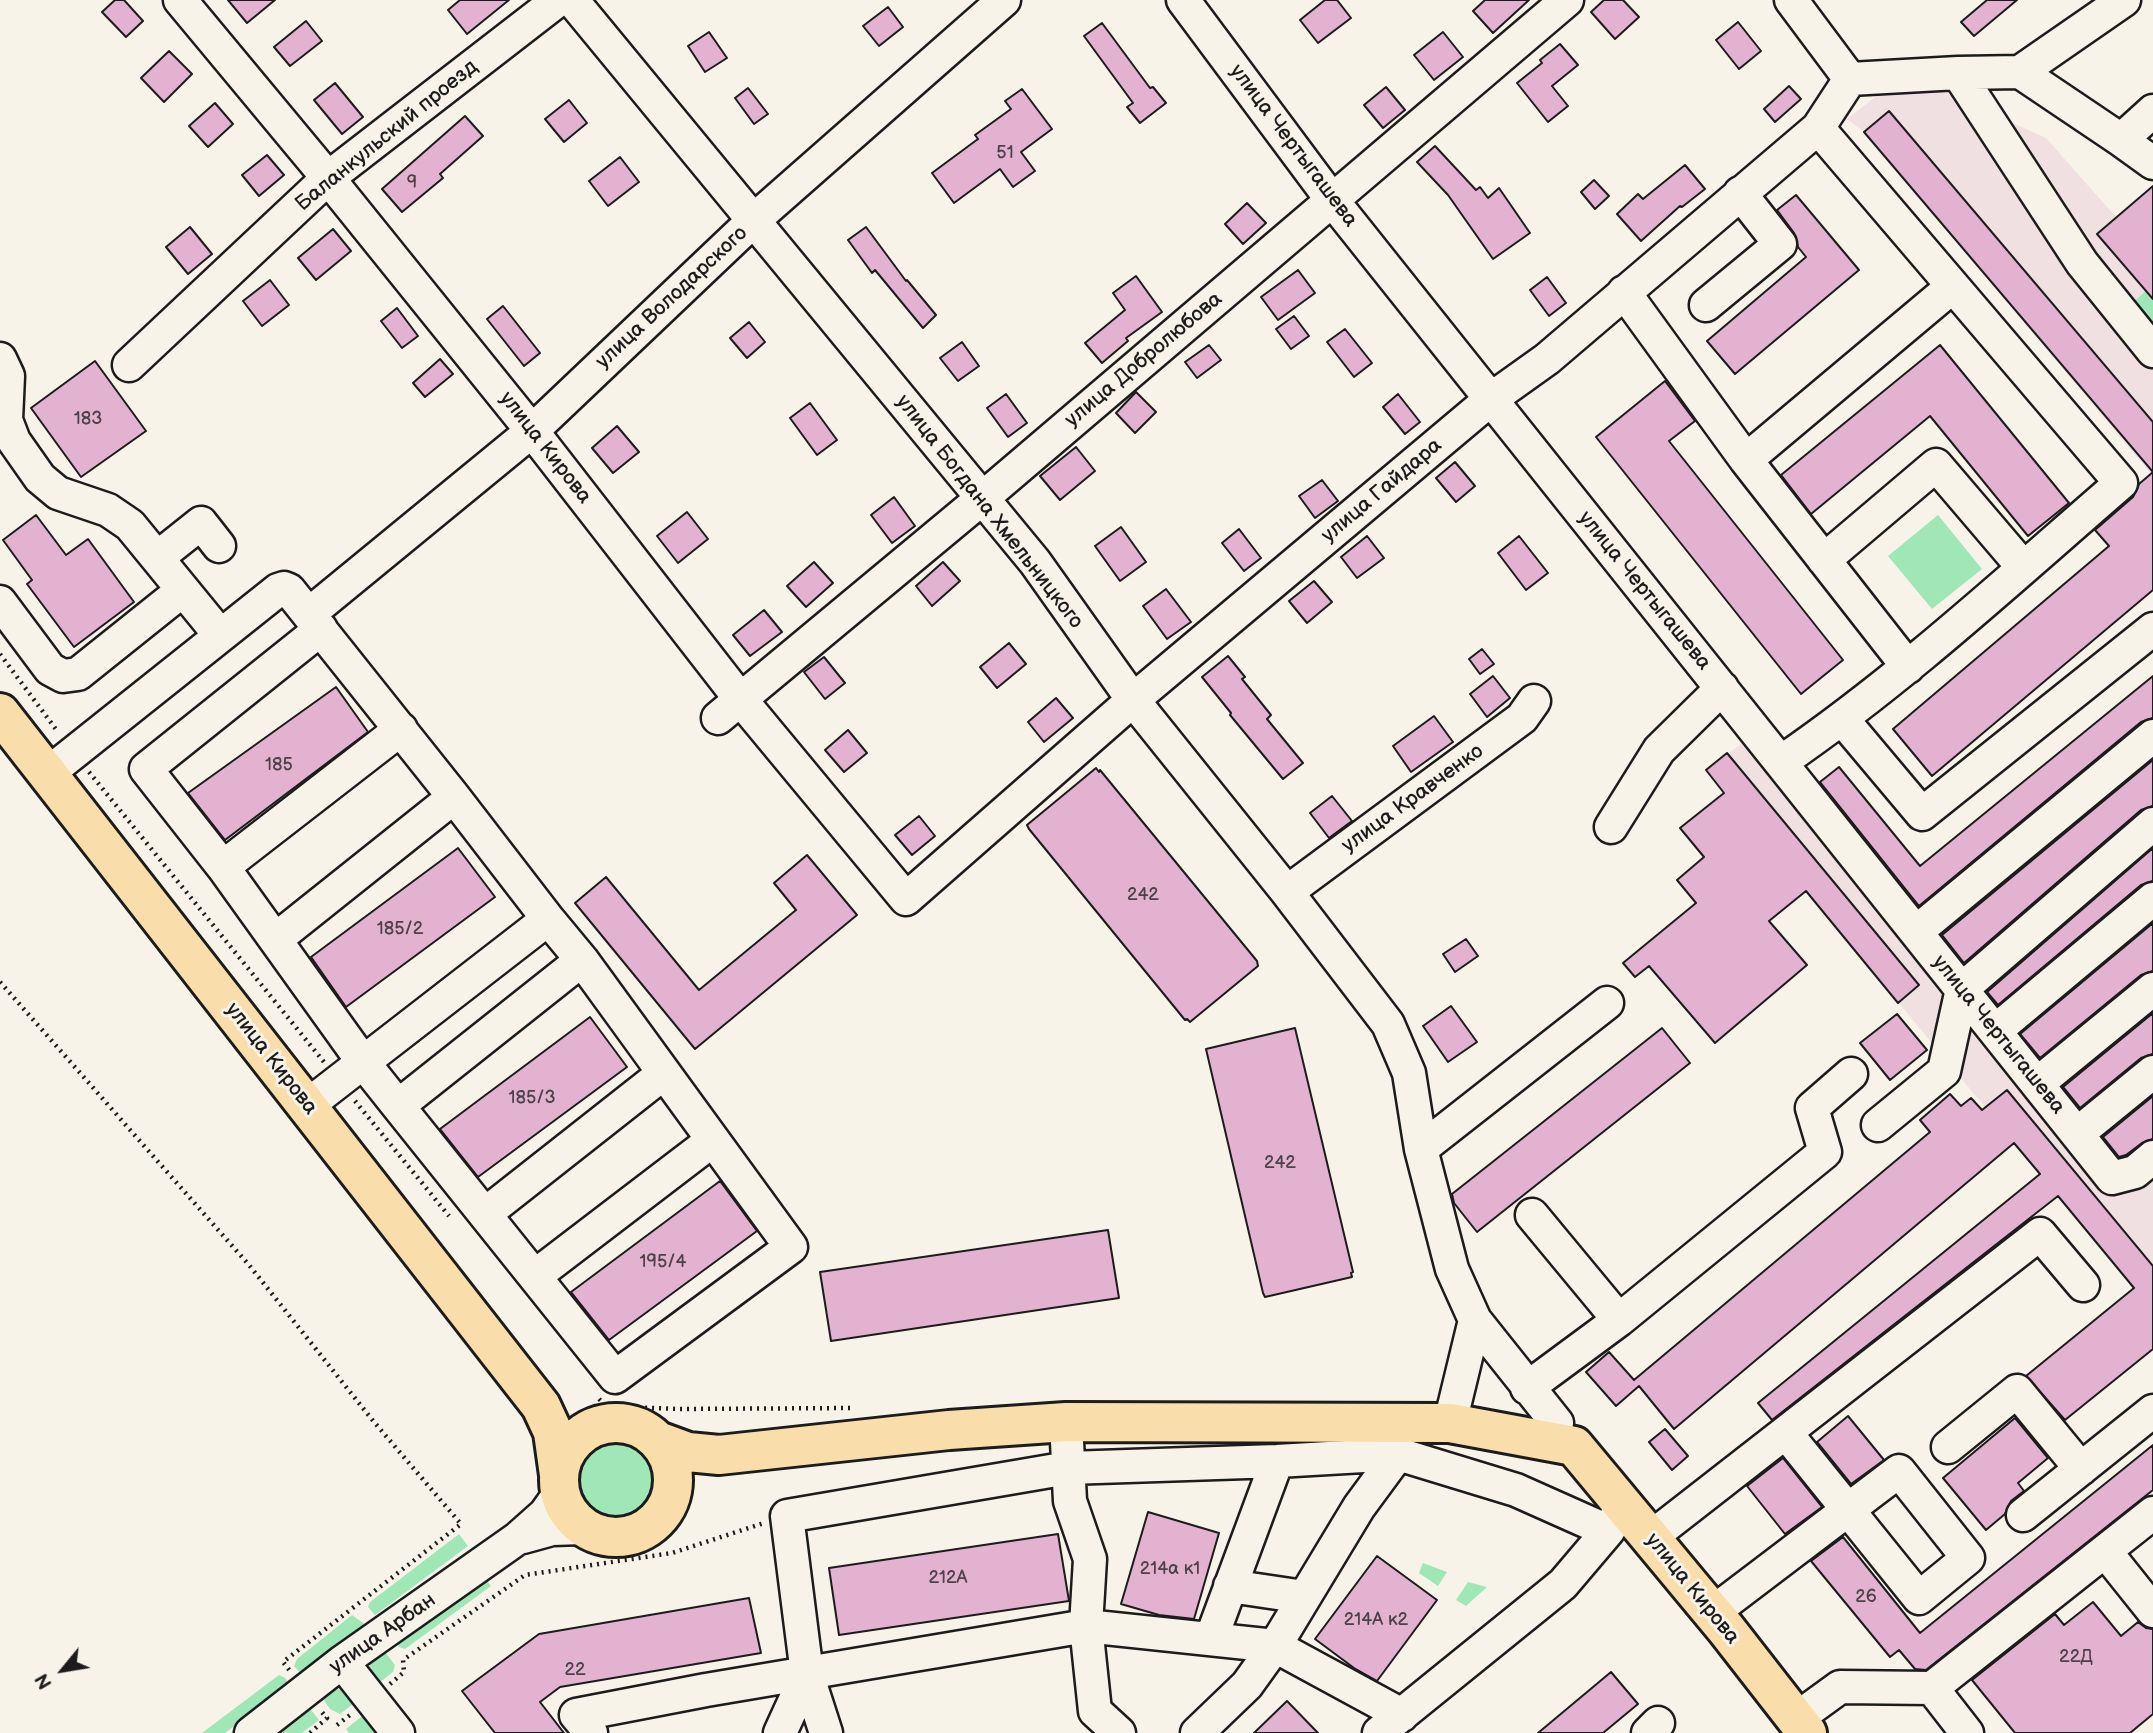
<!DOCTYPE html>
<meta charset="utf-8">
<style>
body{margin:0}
#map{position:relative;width:2153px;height:1733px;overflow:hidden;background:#f7f3e8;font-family:"Balsamiq Sans",sans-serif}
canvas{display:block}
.north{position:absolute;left:28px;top:1635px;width:70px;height:70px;-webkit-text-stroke:5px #f7f3e8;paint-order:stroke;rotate:240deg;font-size:19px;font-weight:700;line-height:28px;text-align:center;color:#1c1c1c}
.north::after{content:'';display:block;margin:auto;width:24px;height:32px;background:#1c1c1c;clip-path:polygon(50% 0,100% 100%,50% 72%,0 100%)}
</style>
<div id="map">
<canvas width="2153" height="1733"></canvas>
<div class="north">N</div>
</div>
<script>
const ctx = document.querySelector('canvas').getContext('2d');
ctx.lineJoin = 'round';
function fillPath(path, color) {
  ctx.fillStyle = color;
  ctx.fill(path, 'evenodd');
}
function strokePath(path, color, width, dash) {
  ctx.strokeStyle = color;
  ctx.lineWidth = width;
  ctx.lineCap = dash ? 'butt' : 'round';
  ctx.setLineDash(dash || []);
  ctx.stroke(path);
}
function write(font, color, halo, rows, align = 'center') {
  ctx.font = font + ' "Balsamiq Sans",sans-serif';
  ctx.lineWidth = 6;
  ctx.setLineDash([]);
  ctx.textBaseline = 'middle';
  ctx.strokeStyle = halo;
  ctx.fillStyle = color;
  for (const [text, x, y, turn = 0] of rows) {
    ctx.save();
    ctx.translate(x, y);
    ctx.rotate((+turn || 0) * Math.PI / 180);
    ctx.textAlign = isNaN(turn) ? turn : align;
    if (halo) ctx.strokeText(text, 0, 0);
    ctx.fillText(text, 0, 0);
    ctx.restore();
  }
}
fillPath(new Path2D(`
 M1933,87L2046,138L2116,217L2153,186V476L1864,132L1847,119L1878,95Z
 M2153,676V1310L1706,770L1765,726L1815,786L1839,767L1920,866Z`), '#f1e0e1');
fillPath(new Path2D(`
 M2153,284V336L2127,308Z
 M1938,515L1982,569L1932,609L1888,556Z
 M569 1480a48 48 0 1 1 96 0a48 48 0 1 1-96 0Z
 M459,1534L468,1546L375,1615L368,1607L370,1602Z
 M1423,1563L1447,1572L1438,1586L1419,1573Z
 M483,1575L491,1586L405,1649L399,1647L395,1640Z
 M1468,1582L1487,1587L1466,1606L1456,1600Z
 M352,1615L366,1625L303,1676L294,1666L297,1659Z
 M382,1648L395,1665L393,1672L375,1686C367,1669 367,1660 382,1648Z
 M279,1675L285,1678L289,1684L225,1733H202Z
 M339,1689L350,1693L357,1701L340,1714L330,1709L321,1696L328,1691Z
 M308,1706L319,1720L302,1733H273Z
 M366,1713L382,1733H349L346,1729Z`), '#9fe7b6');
const building = new Path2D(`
 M115,0H124L143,21L126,37L102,12Z
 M228,0H275L247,23Z
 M460,0H509L467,34L448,10Z
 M1325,0H1337L1351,18L1318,43L1300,20Z
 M1485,0H1529L1493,33L1473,11Z
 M1604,0H1623L1639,17L1615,39L1591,12Z
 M1987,0H2017L1974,36L1961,22Z
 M888,7L903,27L879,46L863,26Z
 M306,21L322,41L290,66L274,47Z
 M1738,22L1761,51L1739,69L1716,40Z
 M1102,23L1150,88L1153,87L1166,103L1140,123L1127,107L1133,103L1084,36Z
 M709,32L727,58L705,72L688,46Z
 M1443,32L1463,57L1434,80L1414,55Z
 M1560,44L1578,65L1552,86L1568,106L1548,122L1517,83L1542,63L1540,60Z
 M169,51L192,74L164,102L141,78Z
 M335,83L363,117L342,134L314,100Z
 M1789,86L1801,99L1775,122L1764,109Z
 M1386,87L1405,110L1383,128L1364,105Z
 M748,88L768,114L754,124L735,98Z
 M1022,89L1052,129L1021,152L1035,171L1013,187L1000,169L954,203L932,173L978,139L975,135L1011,109L1005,101Z
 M569,100L587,123L564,142L545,119Z
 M215,103L233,124L208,147L189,126Z
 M1889,111L2153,422V590L1932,776L1893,729L2109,546L2095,530L2133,497L2139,484L2153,472L1864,132Z
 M465,116L483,136L440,174L443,178L402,212L382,189Z
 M1435,146L1476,190L1480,187L1488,198L1499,188L1530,233L1493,259L1448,195L1417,162Z
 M267,155L284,175L259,196L242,175Z
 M620,157L639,182L608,206L589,181Z
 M1685,165L1705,189L1682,207L1680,206L1641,241L1617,214L1638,194L1643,199Z
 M1594,180L1609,196L1595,209L1581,192Z
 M2153,186V299L2097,234Z
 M1796,195L1859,270L1735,374L1707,341L1806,257L1798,247L1794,233L1777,210Z
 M1247,203L1266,223L1243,244L1225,224Z
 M190,227L212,254L188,274L166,247Z
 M866,227L906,281L907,280L936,315L923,328L875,270L872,273L848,240Z
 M333,229L351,251L316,280L298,258Z
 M1298,270L1315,293L1278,320L1261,297Z
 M1136,276L1162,312L1126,338L1128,341L1102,363L1085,343L1125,310L1113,293Z
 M1547,277L1566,303L1549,316L1530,290Z
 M270,280L289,305L262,326L243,301Z
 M503,306L540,353L524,366L487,319Z
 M397,308L418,336L402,348L381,321Z
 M1294,316L1309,336L1291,349L1276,329Z
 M749,322L765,342L747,358L730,338Z
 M1345,329L1372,363L1354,377L1327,342Z
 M962,342L979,366L958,381L940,358Z
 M1209,345L1221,360L1197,378L1185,362Z
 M1940,345L2069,503L2028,536L1930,416L1811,514L1781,475Z
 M440,359L453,374L425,397L413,383Z
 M95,361L146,431L81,477L31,408Z
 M1665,381L1695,421L1669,441L1843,660L1801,694L1596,437Z
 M1136,392L1156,412L1135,433L1116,413Z
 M1006,394L1027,423L1008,437L987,408Z
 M1398,394L1420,422L1405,434L1383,407Z
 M810,403L837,440L817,455L790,418Z
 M617,426L639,452L613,473L592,448Z
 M1076,447L1095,471L1060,500L1040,476Z
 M1455,462L1475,486L1456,502L1436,478Z
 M1322,480L1338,501L1315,518L1299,496Z
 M894,497L915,526L892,543L871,515Z
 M687,512L708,539L678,563L657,536Z
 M36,515L66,555L88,539L134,602L74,647L27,584L32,580L3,540Z
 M1121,527L1146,562L1120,581L1095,546Z
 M1239,529L1261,558L1244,571L1222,543Z
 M1367,536L1384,558L1357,578L1341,557Z
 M1519,536L1548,573L1526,590L1498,553Z
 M814,562L833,583L806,607L787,586Z
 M943,562L960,581L932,606L916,586Z
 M1314,581L1332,602L1307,623L1289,601Z
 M1166,589L1191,622L1167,639L1143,606Z
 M764,610L782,632L750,656L733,635Z
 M1009,643L1026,664L997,688L980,667Z
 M1482,649L1494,664L1480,674L1469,659Z
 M1228,656L1245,677L1242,679L1271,715L1267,719L1303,763L1283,779L1230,715L1231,713L1202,677Z
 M824,657L845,683L825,699L804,672Z
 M1493,676L1510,698L1487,717L1470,694Z
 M2153,676V718L2141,722L1919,906L1820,782L1839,767L1920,866Z
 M336,687L368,732L225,840L188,793Z
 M1056,698L1073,718L1044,742L1028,722Z
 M1434,716L1453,742L1411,772L1393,746Z
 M848,730L867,753L844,772L825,750Z
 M1727,753L1919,985L1898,1003L1806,891L1769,921L1807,965L1715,1043L1649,966L1635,977L1623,963L1696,903L1677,880L1704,857L1680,828L1724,793L1706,770Z
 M2153,760V806L2141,810L1964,963L1942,935Z
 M1096,768L1099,772L1100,770L1257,961L1258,966L1190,1022L1187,1019L1185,1020L1029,829L1027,825Z
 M1332,796L1352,821L1329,838L1310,813Z
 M919,816L935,836L912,855L895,835Z
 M458,848L495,897L346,1007L311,957Z
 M2153,848V881L2141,885L1998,1005L1987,992Z
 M807,855L857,915L695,1049L575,903L606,877L699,990L796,910L774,883Z
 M2153,923V971L2141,975L2040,1058L2020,1034Z
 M1466,939L1478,956L1455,972L1443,954Z
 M1451,1006L1477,1042L1448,1062L1423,1026Z
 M2153,1013V1054L2141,1058L2080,1108L2063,1087Z
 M1897,1014L1927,1050L1890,1080L1860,1043Z
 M590,1017L627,1067L478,1177L440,1129Z
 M1295,1028L1353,1272L1351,1273L1352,1277L1265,1297L1263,1293L1206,1049Z
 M1662,1028L1690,1063L1477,1232L1454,1203L1452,1194Z
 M2007,1090L2153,1266V1349L2065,1420L2026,1376L2134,1288L2058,1196L1772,1420L1758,1403L2040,1174L2014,1143L1674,1429L1639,1386L1616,1406L1586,1372L1609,1352L1634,1380L1930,1132L1920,1120L1950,1094L1961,1106L1971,1098L1982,1110Z
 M2153,1096V1139L2142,1143L2126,1155L2119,1157L2103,1137Z
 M720,1181L757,1231L609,1340L571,1292Z
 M1108,1230L1119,1298L831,1341L820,1272Z
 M1848,1416L1884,1460L1851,1484L1817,1442Z
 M2015,1418L2048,1458L2018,1483L2024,1491L2011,1501L2005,1514L1986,1530L1943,1478Z
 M1665,1429L1688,1456L1672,1470L1649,1442Z
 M2153,1445V1490L1926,1670L1915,1669L1899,1650L1890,1657L1811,1561L1843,1537L1920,1633Z
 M1783,1458L1822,1507L1785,1534L1747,1486Z
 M1148,1512L1219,1533L1194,1619L1159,1615L1121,1604Z
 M1058,1534L1069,1601L839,1635L829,1568Z
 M1377,1556L1437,1600L1377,1681L1354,1668L1315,1639Z
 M749,1598L761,1653L560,1687L540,1702L564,1733H495L462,1691L539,1634Z
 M2093,1602L2121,1636L2138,1622L2146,1628L2153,1629V1714L2130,1733H2015L1972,1680L2055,1614L2064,1625Z
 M1611,1672L1638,1704L1603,1733H1538Z
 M1287,1701L1318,1733H1254Z`);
fillPath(building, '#e3b2d1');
strokePath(building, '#1c1c1c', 2);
const minor = new Path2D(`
 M180,0L328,178L532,431L741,700L906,899L1133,700L1491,399L1547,359L1818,128L1850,79
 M572,0L1035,562L1133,700L1287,892L1388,1024L1409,1073L1421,1149L1452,1269L1475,1320L1557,1423
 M1183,0L1332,200L2112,1178L2135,1172L2153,1157
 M1791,0L1850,79L1958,73
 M2124,0L2020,72L1958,73L2082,263L2153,351
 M2020,72L2121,140L2153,111
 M2121,140L2153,163
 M1624,292L1746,460L1908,667
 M1706,305L1780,244L1740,193
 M0,359L8,376L6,420L14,441L40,478L58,493L108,510L130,525L220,635
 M129,365L328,178L558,0
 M1746,460L1952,287
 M157,558L201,523L219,546
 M1824,560L1936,465L2023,567
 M0,602L50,669L63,676L78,674L183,590
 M309,614L532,431L754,220L1004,0
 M321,629L146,769L223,867L363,1062L398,1106L615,1377L791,1247L582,960L664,1073L485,1214
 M718,718L985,496L1567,0
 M1843,720L1922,814L2153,629
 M1781,762C1902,679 2010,579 2121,483L1818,128
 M47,774L278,590L284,588L289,590L454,797L276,939
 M454,797L548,919
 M1611,827L1659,750L1722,688
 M223,867L401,729
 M1287,892L1522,718L1534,701
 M1916,932L2153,736
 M1995,1031L2153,899
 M2037,1084L2153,989
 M308,1105L548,919L582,960L398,1106
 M1878,1125L1944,1071L1962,989L2153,824
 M2077,1134L2153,1072
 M1421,1149L1607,1003
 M1532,1215L1619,1320
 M535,1276L713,1140
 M1527,1388L1619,1320L1825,1152L1812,1108L1851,1074
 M1066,1422L1070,1501L1090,1559L1086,1626L1275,1646L1402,1715
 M1450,1423L1475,1320
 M1948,1447L2017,1391L2081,1469
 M2023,1515L2153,1411
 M523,1537L552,1529L583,1528
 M1650,1538L2040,1234L2083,1285
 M2105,1551L2153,1513
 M1230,1586L1304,1597
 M1712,1613L1899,1471L1968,1558L1919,1598L1786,1433
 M1211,1639L1277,1461
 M342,1662L398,1733
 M1932,1688L1967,1733
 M1796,1719L1840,1687L1932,1688L2105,1551L2153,1611
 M251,1733L342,1662L518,1538L545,1514L560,1493
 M591,1733L576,1715L706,1690L1086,1626L1095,1711L1119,1733
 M780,1733L807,1674
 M826,1733L807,1674L787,1516L1068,1468L1277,1461L1398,1454L1516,1490L1608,1531
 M1197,1733L1247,1685L1275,1646L1359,1507L1398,1454
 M1379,1733L1563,1584L1608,1531L1617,1516
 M1648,1733L1658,1723`);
const major = new Path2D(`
 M0,713L541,1406L553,1432L559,1475
 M559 1480a57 57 0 1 1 114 0a57 57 0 1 1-114 0Z
 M658,1441L688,1452L719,1455L949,1430L1066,1422L1450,1423L1574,1446L1726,1629L1807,1733`);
strokePath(minor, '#1c1c1c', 37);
strokePath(major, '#1c1c1c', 44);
strokePath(new Path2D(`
 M0,654L58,732
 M89,772L324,1062
 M0,982L249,1265L374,1422L461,1524L283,1662L290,1671
 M355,1101L449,1216
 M599,1399L606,1406L678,1409L853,1408
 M390,1684L404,1672L403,1660L525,1575L672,1553L764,1523
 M337,1725L350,1715
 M310,1733L327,1718L321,1711`), '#1c1c1c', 4.5, [2, 5]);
strokePath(minor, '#f7f3e8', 32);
strokePath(major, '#f9deab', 38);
write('18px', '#4e4249', null, [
 ["51",1005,153],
 ["9",412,183],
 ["183",88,419],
 ["185",279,765],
 ["242",1143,895],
 ["185/2",400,929],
 ["185/3",532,1098],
 ["242",1280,1163],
 ["195/4",663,1262],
 ["214а к1",1170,1569],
 ["212А",948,1578],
 ["26",1866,1597],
 ["214А к2",1376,1620],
 ["22Д",2076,1657],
 ["22",575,1670]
]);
write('21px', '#1c1c1c', '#f7f3e8', [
 ["Баланкульский проезд",387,136,-39],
 ["улица Чертыгашева",1293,146,53],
 ["улица Володарского",672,298,-43],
 ["улица Добролюбова",1144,360,-40],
 ["улица Кирова",545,448,52],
 ["улица Гайдара",1382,491,-40],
 ["улица Богдана Хмельницкого",989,512,52],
 ["улица Чертыгашева",1644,591,51],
 ["улица Кравченко",1413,799,-36],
 ["улица Чертыгашева",1998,1035,51],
 ["улица Кирова",271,1059,52],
 ["улица Кирова",1692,1589,51],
 ["улица Арбан",383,1634,-35]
]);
</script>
